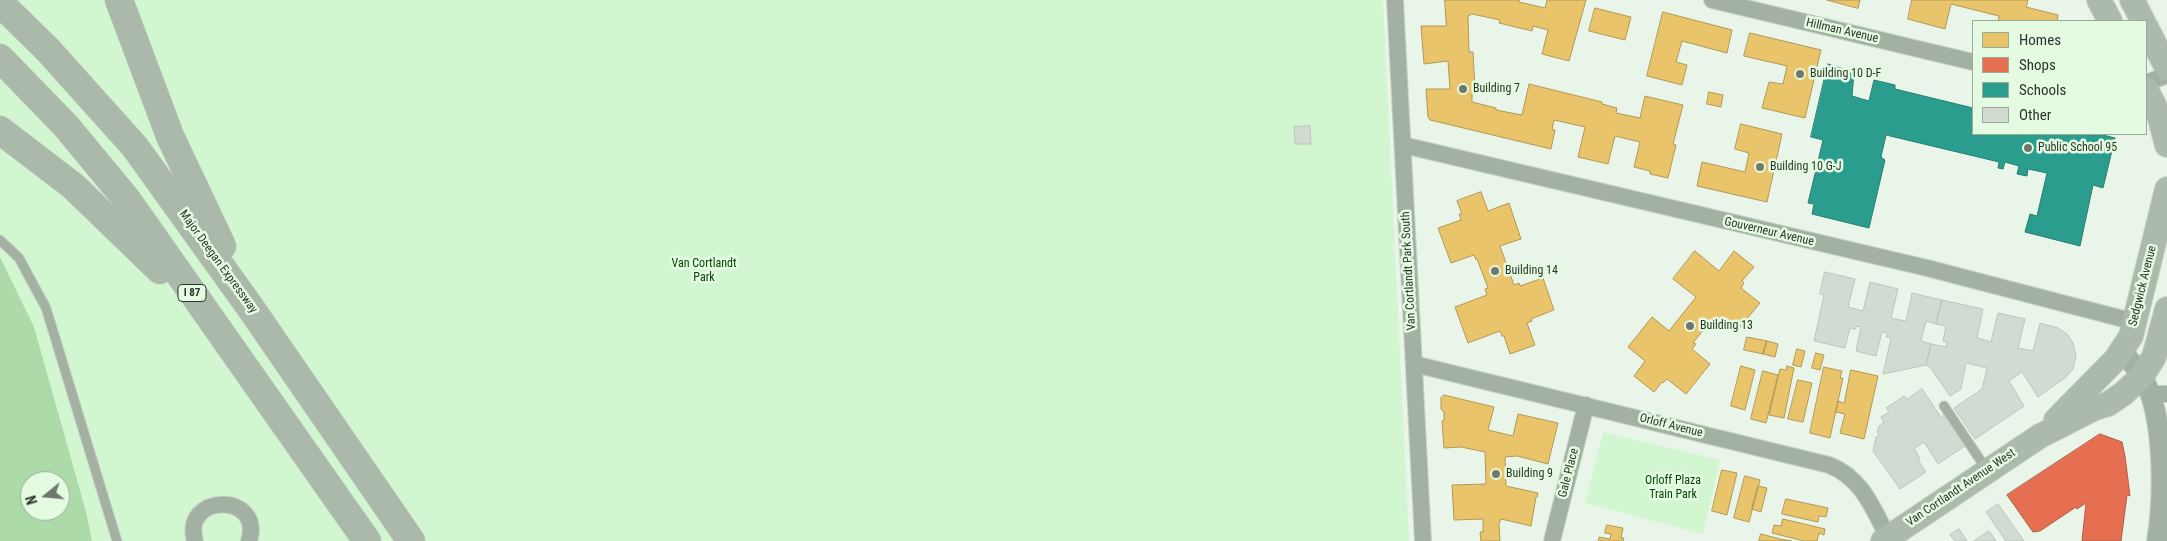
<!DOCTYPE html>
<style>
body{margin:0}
#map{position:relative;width:2167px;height:541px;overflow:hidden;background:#e9f5e8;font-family:"Roboto Condensed",sans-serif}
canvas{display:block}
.legend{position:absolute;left:1972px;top:20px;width:175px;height:115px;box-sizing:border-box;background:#e4fbe2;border:1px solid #9aac99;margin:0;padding:6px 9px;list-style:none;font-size:15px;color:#2c352b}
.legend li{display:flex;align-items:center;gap:10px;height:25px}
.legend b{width:25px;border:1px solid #9aac99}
.north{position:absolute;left:20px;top:471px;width:50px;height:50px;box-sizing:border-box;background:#e4fbe2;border:1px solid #9aac99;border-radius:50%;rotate:253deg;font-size:14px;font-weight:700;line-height:20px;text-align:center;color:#2c352b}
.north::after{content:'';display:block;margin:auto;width:18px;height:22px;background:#6e786d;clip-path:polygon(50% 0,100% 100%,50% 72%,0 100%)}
</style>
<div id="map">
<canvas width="2167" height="541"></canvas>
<ul class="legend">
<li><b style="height:14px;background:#e9c46a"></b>Homes</li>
<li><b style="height:14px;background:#e76f51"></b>Shops</li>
<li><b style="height:14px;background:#2a9d8f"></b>Schools</li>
<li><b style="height:14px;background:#d1dbd1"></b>Other</li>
</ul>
<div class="north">N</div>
</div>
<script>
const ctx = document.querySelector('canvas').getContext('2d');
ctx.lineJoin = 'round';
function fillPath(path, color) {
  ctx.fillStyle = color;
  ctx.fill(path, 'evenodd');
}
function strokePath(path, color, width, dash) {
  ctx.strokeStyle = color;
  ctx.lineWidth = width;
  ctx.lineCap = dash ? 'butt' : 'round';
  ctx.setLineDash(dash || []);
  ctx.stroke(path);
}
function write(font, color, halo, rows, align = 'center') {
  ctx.font = font + ' "Roboto Condensed",sans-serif';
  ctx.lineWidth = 5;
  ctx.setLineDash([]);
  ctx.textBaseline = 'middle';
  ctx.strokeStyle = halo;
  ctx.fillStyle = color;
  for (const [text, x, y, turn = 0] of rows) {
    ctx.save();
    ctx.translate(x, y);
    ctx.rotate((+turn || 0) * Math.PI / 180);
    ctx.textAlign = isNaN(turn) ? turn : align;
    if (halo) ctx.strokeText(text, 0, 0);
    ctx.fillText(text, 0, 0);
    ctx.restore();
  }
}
fillPath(new Path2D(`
 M0,0H1383L1409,541H0ZM30,481H60V511H30Z
 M1603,432L1720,460L1703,534L1585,503Z`), '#d2f6cf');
fillPath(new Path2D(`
 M0,257L34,327L86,512L92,541H0ZM30,481H60V511H30Z`), '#addaa9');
const homes = new Path2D(`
 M1445,0H1519V2L1545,8L1547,0H1586L1569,61L1542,54L1548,30L1533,26L1532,31L1499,23L1500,20L1472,14L1468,16L1469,52H1473L1475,90H1472V102L1496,108V110L1522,115L1529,84L1602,102V104L1617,108L1616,113L1640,118L1645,96L1683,105L1673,144L1676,145L1668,178L1650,174V171L1634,167L1640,142L1615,136L1608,164L1578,157L1585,127L1554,120L1552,130H1555L1551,149L1430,120L1428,117L1426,89H1450L1448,61L1424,64L1421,26H1446Z
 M1827,0H1860L1858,8Z
 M1912,0H2028L2026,7L2058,15L2057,21H1998L1999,16L1951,4L1945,29L1908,19Z
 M1595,8L1631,17L1625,40L1589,31Z
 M1663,12L1732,30L1727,53L1682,41L1676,62L1687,65L1682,85L1647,76Z
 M1750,33L1821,50L1805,118L1762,108L1769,82L1783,84L1787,66L1744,56Z
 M1709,92L1723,95L1721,107L1707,104Z
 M1741,124L1782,134L1767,202L1697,186L1702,162L1745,172L1749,153L1735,149Z
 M1481,192L1488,211L1509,203L1521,239L1500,246L1514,285L1519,283L1520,286L1543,278L1554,310L1531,319L1532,321L1527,323L1535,345L1510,354L1504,336H1502L1500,331L1468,343L1455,307L1487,295L1485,289L1488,288L1477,259L1476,260L1474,255L1451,263L1438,228L1461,220L1459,214H1462L1457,201Z
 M1695,251L1719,271L1734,251L1754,267L1742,281L1744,283L1741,288L1760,303L1736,332L1717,317L1714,321L1712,319L1693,343L1696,344L1692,349L1710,364L1686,394L1667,379L1663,383L1662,382L1654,392L1634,376L1645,361L1628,347L1652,317L1669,331L1696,297L1673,279Z
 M1747,337L1767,341L1763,354L1744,350Z
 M1767,341L1778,344L1775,357L1763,354Z
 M1797,349L1805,351L1801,367L1793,365Z
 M1816,353L1824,355L1820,370L1812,368Z
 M1741,366L1755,370L1745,410L1731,406Z
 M1787,366L1794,368L1784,418L1769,415L1780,369L1786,370Z
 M1824,367L1842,371L1840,378H1843L1830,438L1810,433Z
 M1851,370L1878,376L1864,439L1840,433L1845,414L1836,412L1838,401L1844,403Z
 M1763,371L1778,375L1766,423L1751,419Z
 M1798,380L1812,383L1803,422L1788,419Z
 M1444,395L1494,407L1488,430L1513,436L1518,414L1558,423L1548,464L1517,456L1505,457L1506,486L1538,493L1537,497H1536L1531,526L1501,519L1499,524L1500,541H1481L1480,532H1483V519L1454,520L1452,485L1486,484L1485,452L1461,447L1444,448L1442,421H1444V412L1441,409V398Z
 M1722,470L1737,473L1727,515L1712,511Z
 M1745,476L1760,480L1749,522L1734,518Z
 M1758,486L1767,488L1761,512L1752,509Z
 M1786,499L1828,508L1826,517L1819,516L1818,522L1782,514Z
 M1783,519L1825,529L1824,535L1819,533L1817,541H1804L1772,533L1774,525L1781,526Z
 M1607,525L1623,528L1621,538H1624L1623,541H1598L1599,537L1610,539L1611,534L1605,533Z
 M1761,534L1780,539L1792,541H1759Z`);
fillPath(homes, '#e9c46a');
strokePath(homes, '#b09957', 1);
const shops = new Path2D(`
 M2100,434L2122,442L2125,456L2130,496L2127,495L2121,541H2082L2086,503L2077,509L2076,507L2040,531L2033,532L2007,495Z`);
fillPath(shops, '#e76f51');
strokePath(shops, '#af5e46', 1);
const schools = new Path2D(`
 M1828,64L1854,72L1852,96L1869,101L1874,80L1895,85V89L1973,108V134H2083L2094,136V134H2099L2115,138L2103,188L2093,185L2080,246L2025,232L2030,214L2037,216L2047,173L2028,169L2027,176L2017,174L2019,166L2005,162L2003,169L1998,168L1999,162L1886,135L1881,157L1885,160L1869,228L1812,214L1814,204L1808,203L1823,140L1811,137Z`);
fillPath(schools, '#2a9d8f');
strokePath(schools, '#2b7e71', 1);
const building = new Path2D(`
 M1310,126L1311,144H1295L1294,127Z
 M1825,272L1855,279L1848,307L1863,311L1870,282L1898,289L1891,318L1906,321L1912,293L1942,300L1936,324L1926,321L1921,341L1931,344L1926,365L1883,374L1891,338L1886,337L1887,333L1882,332L1876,356L1856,351L1861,327L1856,326V329L1850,328L1845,348L1814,341L1824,295L1820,294Z
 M1942,300L1983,309L1977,338L1991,342L1998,313L2025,319L2018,348L2033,351L2040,323L2058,328L2067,334L2073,343L2076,356L2073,369L2066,377L2038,397L2022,372L2009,381L2024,406L1975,439L1954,408L1982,389L1987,368L1966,363L1961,389L1950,396L1930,367L1926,365L1931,344L1946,347L1947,342L1943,341L1946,326L1936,324Z
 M1922,389L1941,417L1947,413L1968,444L1938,464L1924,442L1914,449L1920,458L1918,460L1926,472L1900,489L1873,451L1876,437L1879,435L1877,432L1879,426L1884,422L1881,417L1889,412L1886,408L1904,396L1907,399Z
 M1998,504L2017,531L2024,541H2006L1986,512Z
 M1959,529L1967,541H1955L1950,535Z
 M1989,531L1996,541H1974Z`);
fillPath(building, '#d1dbd1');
strokePath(building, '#bcc6bb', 1);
const service = new Path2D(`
 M0,240L19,258L46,308L117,541
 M1944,406L1987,470`);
const minor = new Path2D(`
 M1395,0L1423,541
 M1712,0L1973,62
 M2146,83L2167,75
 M1403,145L1927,268L2135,322
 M1414,364L1829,465C1863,478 1874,511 1890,541
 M2150,394H2167
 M195,541C181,493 264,492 249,541
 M1552,541L1586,405`);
const tertiary = new Path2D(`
 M2122,352C2134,364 2144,377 2150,393C2164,433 2164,499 2157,541`);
const secondary = new Path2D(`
 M2099,0L2110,21
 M2132,0L2143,21
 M2146,27L2167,68
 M2146,89L2159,115L2167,145
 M2056,420L2116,359L2131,336L2167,189
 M1883,541L2040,436L2095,408L2108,404L2124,393L2142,376L2154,357L2167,309`);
const motorway = new Path2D(`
 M119,0L170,136L222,246
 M0,3L48,50L135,147L250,307L411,541
 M0,58L66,126L128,201L367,541
 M0,130L73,186L160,270`);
strokePath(service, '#c8d2c7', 11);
strokePath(minor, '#c8d2c7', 18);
strokePath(tertiary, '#c8d2c7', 22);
strokePath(secondary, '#c8d2c7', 26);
strokePath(motorway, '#c8d2c7', 29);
strokePath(service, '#a3b1a2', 9);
strokePath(minor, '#a3b1a2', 16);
strokePath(tertiary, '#a3b1a2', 20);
strokePath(secondary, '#acbaab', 24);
strokePath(motorway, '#abb9ab', 28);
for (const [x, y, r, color] of [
 [1800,74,5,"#6e786d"],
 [1463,89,5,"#6e786d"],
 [2028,148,5,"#6e786d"],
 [1760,167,5,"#6e786d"],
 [1495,271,5,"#6e786d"],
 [1690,326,5,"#6e786d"],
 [1496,474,5,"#6e786d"]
]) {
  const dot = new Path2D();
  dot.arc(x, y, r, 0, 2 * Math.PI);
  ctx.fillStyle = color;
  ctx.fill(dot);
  strokePath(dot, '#e4fbe2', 2);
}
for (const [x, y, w] of [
 [192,293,28]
]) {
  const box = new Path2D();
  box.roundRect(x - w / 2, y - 8.5, w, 17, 4);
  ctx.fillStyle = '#e4fbe2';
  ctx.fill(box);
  strokePath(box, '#2c352b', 1);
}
write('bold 11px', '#2c352b', null, [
 ["I 87",192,293]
]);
write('12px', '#2c352b', '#e4fbe2', [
 ["Hillman Avenue",1842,31,13],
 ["Gouverneur Avenue",1769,232,13],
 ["Major Deegan Expressway",218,262,54],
 ["Van Cortlandt Park South",1409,271,-93],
 ["Sedgwick Avenue",2143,286,-76],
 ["Orloff Avenue",1671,426,14],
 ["Gale Place",1569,473,-76],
 ["Van Cortlandt Avenue West",1961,488,-34]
]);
write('12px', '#2c352b', '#e4fbe2', [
 ["Building 10 D-F",1810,74],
 ["Building 7",1473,89],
 ["Public School 95",2038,148],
 ["Building 10 G-J",1770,167],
 ["Building 14",1505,271],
 ["Building 13",1700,326],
 ["Building 9",1506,474]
], 'left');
write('12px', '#054605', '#e4fbe2', [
 ["Van Cortlandt",704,264],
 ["Park",704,278],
 ["Orloff Plaza",1673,481],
 ["Train Park",1673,495]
]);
</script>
